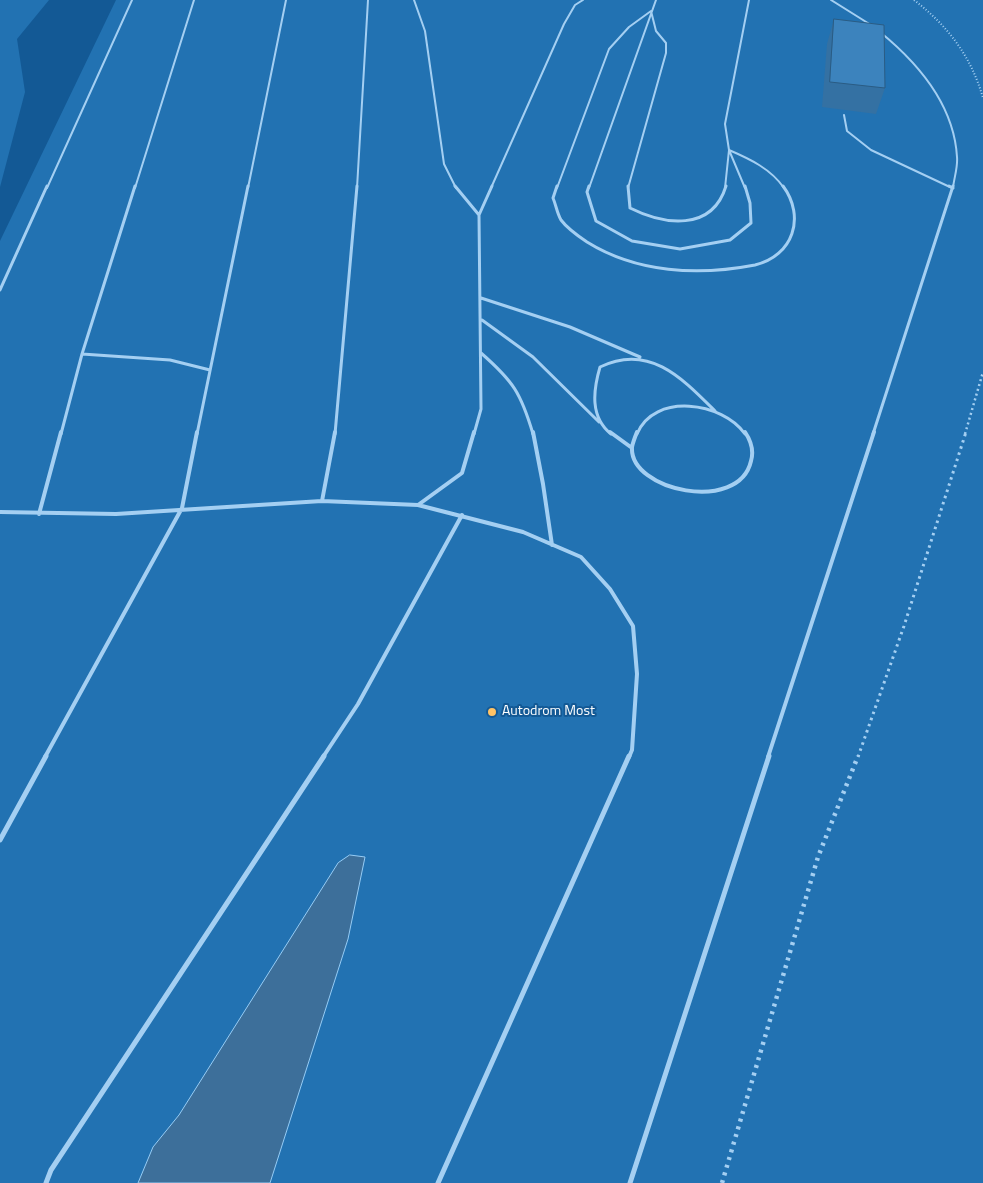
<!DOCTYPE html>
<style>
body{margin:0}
canvas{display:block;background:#135995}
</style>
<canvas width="983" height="1183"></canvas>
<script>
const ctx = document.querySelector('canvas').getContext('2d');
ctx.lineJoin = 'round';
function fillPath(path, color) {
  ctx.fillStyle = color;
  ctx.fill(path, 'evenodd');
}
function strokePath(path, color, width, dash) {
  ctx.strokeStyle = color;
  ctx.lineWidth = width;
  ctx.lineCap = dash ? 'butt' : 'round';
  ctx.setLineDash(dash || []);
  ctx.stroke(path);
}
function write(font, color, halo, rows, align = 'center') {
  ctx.font = font + ' "Titillium Web",sans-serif';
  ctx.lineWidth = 4;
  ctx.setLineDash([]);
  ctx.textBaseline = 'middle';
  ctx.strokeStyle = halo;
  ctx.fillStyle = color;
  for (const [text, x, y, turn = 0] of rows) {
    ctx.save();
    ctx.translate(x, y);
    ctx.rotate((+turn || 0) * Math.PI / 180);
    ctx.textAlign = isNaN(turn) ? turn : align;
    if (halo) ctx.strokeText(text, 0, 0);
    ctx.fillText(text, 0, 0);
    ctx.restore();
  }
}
fillPath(new Path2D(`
 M0,0H49L17,39L25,92L0,187Z
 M116,0H983V1183H0V241Z`), '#2272b2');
const water = new Path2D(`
 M350,855L365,857L348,939L270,1183H138L153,1147L179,1115L338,863Z`);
fillPath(water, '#3d6f9a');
strokePath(water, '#96ccf5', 1);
strokePath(new Path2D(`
 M914,0C948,26 971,56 983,98`), '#a4cff2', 2, [1, 2]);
strokePath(new Path2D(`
 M965,434L983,372`), '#a4cff2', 2.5, [2, 3]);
strokePath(new Path2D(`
 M858,757L904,626L966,432`), '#a4cff2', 3, [2.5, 4]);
strokePath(new Path2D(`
 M722,1183L818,857L858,756`), '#a4cff2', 4.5, [3, 5]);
strokePath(new Path2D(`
 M414,0L425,31L444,164L456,188
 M831,0L871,25
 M880,32C918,63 954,105 957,157C958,167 954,178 953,188
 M844,115L847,131L871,150L952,188
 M47,188L132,0
 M135,188L194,0
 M248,188L286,0
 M357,188L368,0
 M491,188L564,24L575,5L583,0
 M557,188L609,49L629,27L651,11L656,31L666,43V53L628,188
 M589,188L656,0
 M725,188L729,150C750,159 771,169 784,188
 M745,188L729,150L725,124L749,0`), '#a4cff2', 2);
strokePath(new Path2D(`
 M455,186L479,215
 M557,186L553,198C556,205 557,213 561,220C567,228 578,236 587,242C637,273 698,276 755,265C793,256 806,217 783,186
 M589,186L587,192L596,221L632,241L680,249L730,240L751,223L750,203L745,186
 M628,186L630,208C664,225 712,232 726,186
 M949,186L953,188
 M0,290L47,186
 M481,298L570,327L640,357
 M482,320L533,357L599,422
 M481,353C513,381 521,393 533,434
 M82,354L170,360L210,370
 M61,434L82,354L135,186
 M197,434L248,186
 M335,434L357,186
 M474,434L481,409L479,215L492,186
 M611,434C590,417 593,391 600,367C649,343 682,378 715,411
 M637,434C654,392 723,402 745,434
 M873,434L953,186`), '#a4cff2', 3);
strokePath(new Path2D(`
 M533,432L543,484L552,545
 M610,432L632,448
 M637,432C635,437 633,442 632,447C629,491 739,514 751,461C754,451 751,441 745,432
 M322,501L335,432
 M418,505L523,532L581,557L610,589L633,626L637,674L632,750L629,757
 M0,512L116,514L322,501L418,505L462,473L474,432
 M39,514L61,432
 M45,757L182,508L197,432
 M323,757L358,704L462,515
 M768,757L874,432`), '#a4cff2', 4);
strokePath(new Path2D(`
 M0,840L46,756
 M46,1183L51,1170L324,756
 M438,1183L629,756
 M630,1183L769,756`), '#a4cff2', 5);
fillPath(new Path2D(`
 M834,19L885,88L876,114L822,107L827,44Z`), '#3471a3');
const building = new Path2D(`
 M834,19L884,25L885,88L830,82Z`);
fillPath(building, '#3c83bd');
strokePath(building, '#2a5c84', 1);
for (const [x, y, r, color] of [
 [492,712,5,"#ffc365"]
]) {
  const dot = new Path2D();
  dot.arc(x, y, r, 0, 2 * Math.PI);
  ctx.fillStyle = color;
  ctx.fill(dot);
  strokePath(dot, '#135995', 2);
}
write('14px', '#fff', '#135995', [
 ["Autodrom Most",502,712]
], 'left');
</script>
